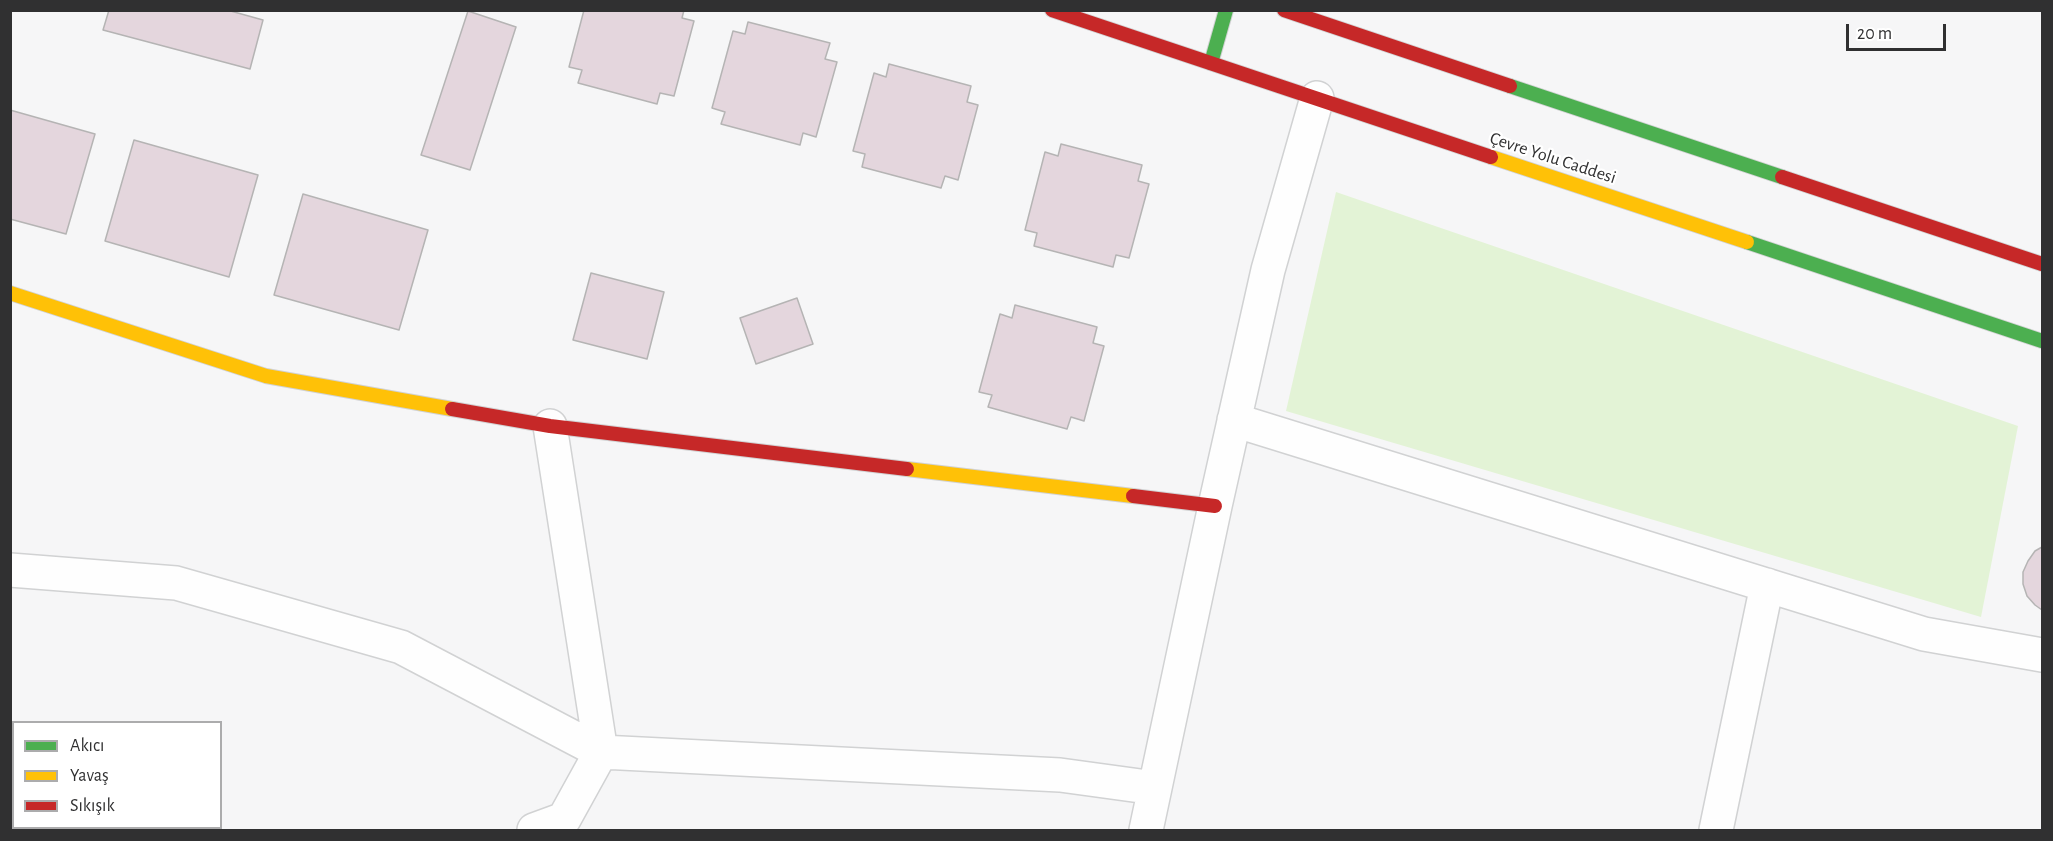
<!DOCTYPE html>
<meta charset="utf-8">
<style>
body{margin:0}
#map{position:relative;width:2053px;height:841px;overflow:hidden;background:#f6f6f7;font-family:"Alegreya Sans",sans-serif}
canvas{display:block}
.frame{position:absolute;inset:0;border:12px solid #303031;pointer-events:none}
.legend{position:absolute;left:12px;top:721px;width:210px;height:108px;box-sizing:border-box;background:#fff;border:2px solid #acacad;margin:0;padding:8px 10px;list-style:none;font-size:18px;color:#303031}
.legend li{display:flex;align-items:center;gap:12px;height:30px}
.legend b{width:30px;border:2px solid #acacad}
.scale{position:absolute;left:1846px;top:24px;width:100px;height:27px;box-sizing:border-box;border:3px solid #303031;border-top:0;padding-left:8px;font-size:18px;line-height:21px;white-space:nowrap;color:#303031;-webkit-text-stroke:4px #fff;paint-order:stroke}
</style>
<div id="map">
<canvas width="2053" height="841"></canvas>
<div class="frame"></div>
<ul class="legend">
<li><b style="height:8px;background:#4caf50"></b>Akıcı</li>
<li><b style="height:8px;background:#ffc107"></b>Yavaş</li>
<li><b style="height:8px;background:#c62828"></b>Sıkışık</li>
</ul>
<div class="scale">20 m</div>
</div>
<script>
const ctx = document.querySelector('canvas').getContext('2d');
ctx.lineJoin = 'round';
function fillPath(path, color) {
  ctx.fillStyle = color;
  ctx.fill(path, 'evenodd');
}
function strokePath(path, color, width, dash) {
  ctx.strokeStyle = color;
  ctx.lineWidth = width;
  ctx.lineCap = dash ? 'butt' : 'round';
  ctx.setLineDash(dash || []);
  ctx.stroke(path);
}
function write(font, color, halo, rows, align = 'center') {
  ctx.font = font + ' "Alegreya Sans",sans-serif';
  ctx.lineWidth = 4.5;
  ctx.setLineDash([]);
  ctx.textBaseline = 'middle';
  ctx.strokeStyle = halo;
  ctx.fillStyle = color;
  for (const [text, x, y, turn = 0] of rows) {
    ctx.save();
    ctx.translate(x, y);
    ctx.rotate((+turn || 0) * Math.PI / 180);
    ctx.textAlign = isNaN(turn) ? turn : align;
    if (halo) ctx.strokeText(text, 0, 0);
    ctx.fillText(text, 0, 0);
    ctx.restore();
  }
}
fillPath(new Path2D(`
 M1336,192L2018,426L1981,617L1286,411Z`), '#e3f3d6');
const building = new Path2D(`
 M109,10H227L263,20L250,69L103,30Z
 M584,10H684L682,18L694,21L674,96L660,93L657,104L578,83L582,70L569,67Z
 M468,11L516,27L470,170L421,155Z
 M748,22L830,43L825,59L837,62L816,137L803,133L800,145L721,124L725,112L712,108L733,31L745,34Z
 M889,64L971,86L967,102L978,105L958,180L945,176L941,188L862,167L865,154L853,151L874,73L886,77Z
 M10,110L95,134L66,234L10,219Z
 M134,140L258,175L229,277L105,241Z
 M1061,144L1142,165L1138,181L1149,184L1129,258L1116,255L1113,267L1034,246L1037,233L1025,230L1045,152L1058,156Z
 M303,194L428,230L399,330L274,295Z
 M591,273L664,292L647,359L573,340Z
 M797,298L813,344L756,364L740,318Z
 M1015,305L1097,327L1093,343L1104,346L1084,421L1071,417L1067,429L988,407L992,395L979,392L1000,314L1012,318Z
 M2042,547V610L2035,605L2027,596L2023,584V572L2028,561L2035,551Z`);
fillPath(building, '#e4d6dd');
strokePath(building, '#b5b4b4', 1.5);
const street = new Path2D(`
 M1234,420L1924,634L2042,655
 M10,570L176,583L401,647L601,752L1060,775L1155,788
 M10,746L14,752
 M51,828L52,830
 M534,830L564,819L601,752L550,426
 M1146,830L1215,506L1268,270L1317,98
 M1716,830L1767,585`);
const fast = new Path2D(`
 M1211,63L1226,10
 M1510,86L1782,177
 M1747,242L2042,341`);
const slow = new Path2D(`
 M1491,157L1747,242
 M10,293L266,376L452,409
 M907,469L1133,496`);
const jam = new Path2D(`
 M1052,10L1491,157
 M1284,10L1510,86
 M1782,177L2042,264
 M452,409L550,426L907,469
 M1133,496L1215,506`);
strokePath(street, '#d1d2d3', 36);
strokePath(fast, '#d1d2d3', 16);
strokePath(slow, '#d1d2d3', 16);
strokePath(jam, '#d1d2d3', 16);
strokePath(street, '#fefefe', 33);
strokePath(fast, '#4caf50', 14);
strokePath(slow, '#ffc107', 14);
strokePath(jam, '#c62828', 14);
write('18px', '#303031', '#fff', [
 ["Çevre Yolu Caddesi",1553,158,18]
]);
</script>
